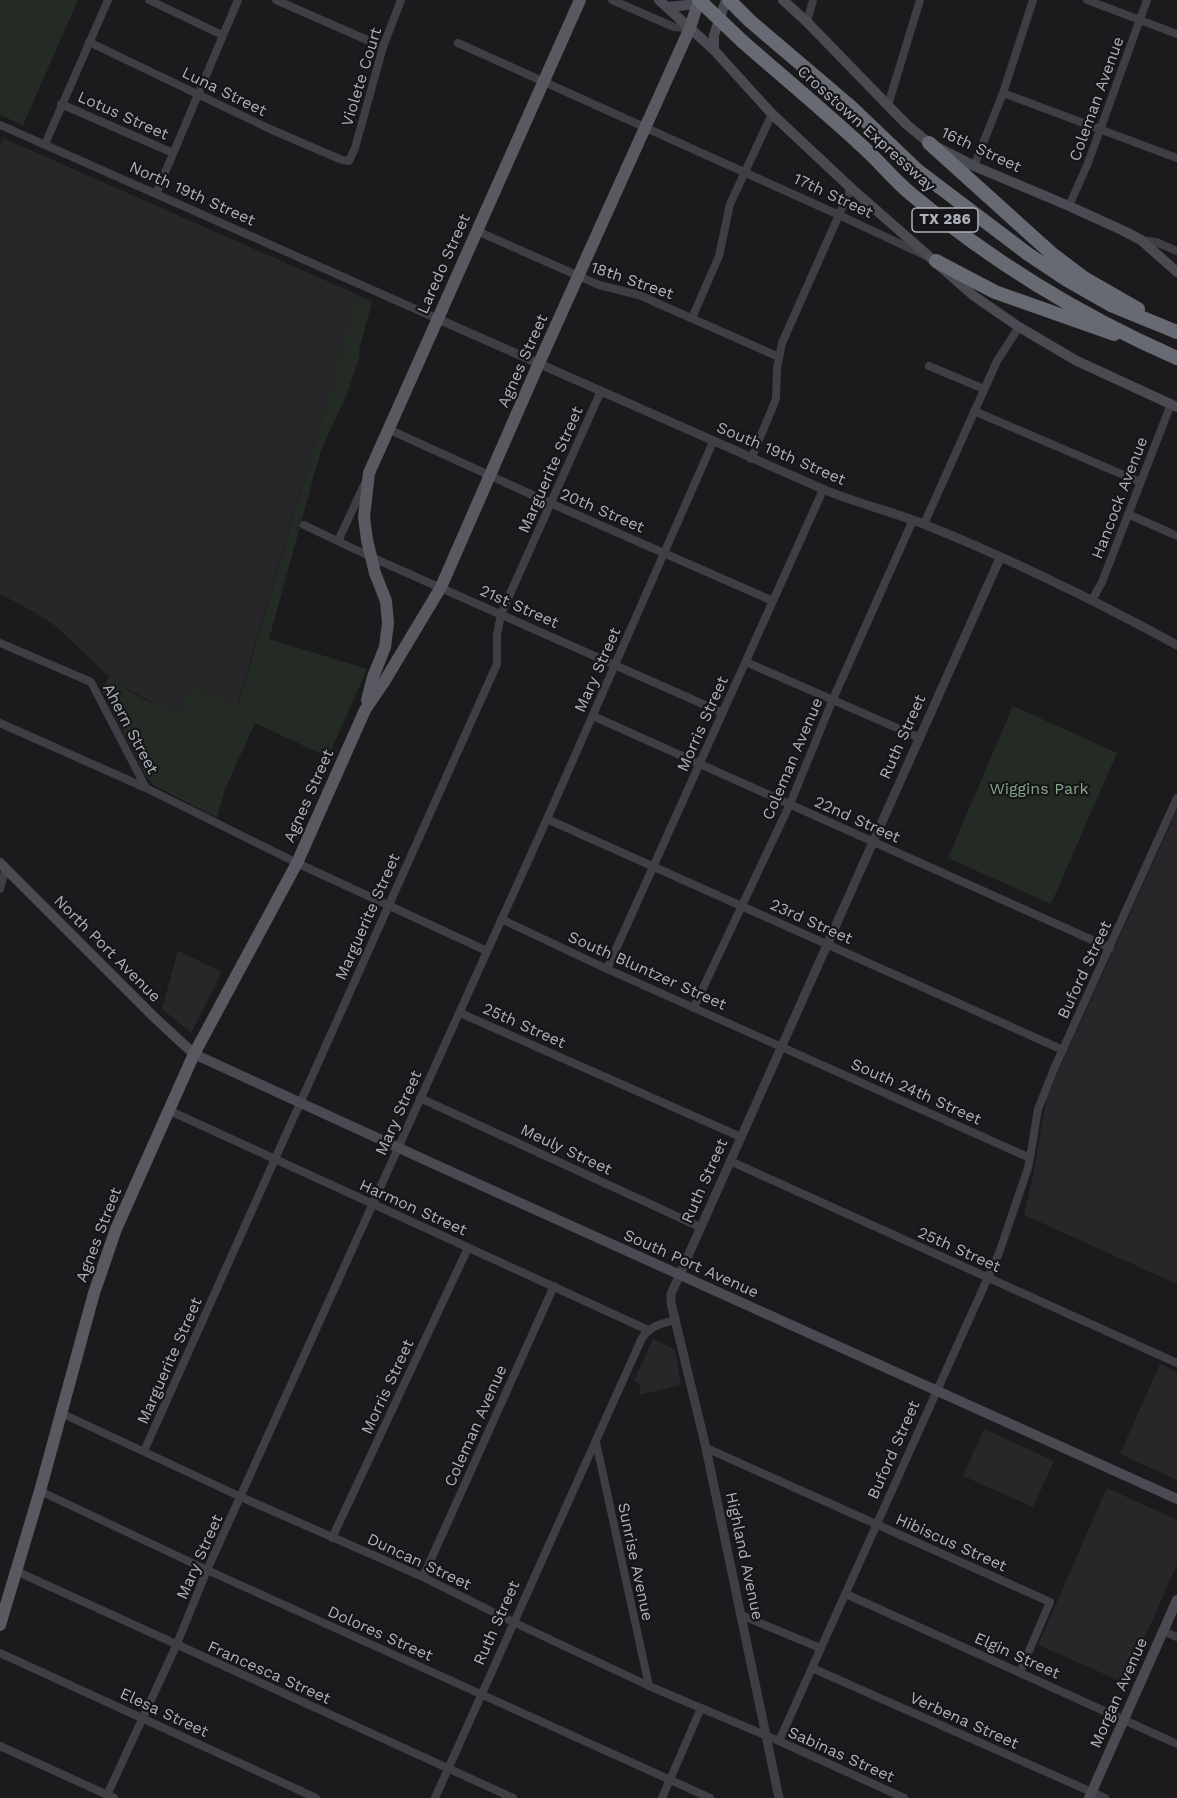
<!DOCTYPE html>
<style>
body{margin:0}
canvas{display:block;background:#1b1b1d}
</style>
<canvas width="1177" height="1798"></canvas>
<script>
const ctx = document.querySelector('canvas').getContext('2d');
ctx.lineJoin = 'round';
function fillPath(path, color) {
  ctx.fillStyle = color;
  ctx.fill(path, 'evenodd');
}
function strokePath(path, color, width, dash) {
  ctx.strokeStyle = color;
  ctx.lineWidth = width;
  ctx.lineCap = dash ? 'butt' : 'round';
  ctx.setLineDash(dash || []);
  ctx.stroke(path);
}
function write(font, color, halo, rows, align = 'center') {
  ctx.font = font + ' "Work Sans",sans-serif';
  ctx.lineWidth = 4.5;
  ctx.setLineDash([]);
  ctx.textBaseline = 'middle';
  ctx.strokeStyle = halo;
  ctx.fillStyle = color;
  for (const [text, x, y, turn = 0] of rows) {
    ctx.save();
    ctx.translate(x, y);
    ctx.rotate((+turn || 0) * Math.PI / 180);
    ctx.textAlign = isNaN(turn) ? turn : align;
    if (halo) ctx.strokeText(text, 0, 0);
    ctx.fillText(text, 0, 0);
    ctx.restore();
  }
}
fillPath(new Path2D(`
 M3,138L356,294L328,397L237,706L190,685L178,713L173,712L170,707H161L138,695L109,677L57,627L31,610L0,594V146Z
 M1177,810V1284L1024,1215L1032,1180L1047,1096Z
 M178,951L222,972L191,1033L162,1009Z
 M653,1339L675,1350L681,1385L639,1395L640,1384L634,1381Z
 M1160,1364L1177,1372V1480L1120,1454Z
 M984,1429L1054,1461L1033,1507L963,1476Z
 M1107,1488L1177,1520V1564L1125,1683L1038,1645Z`), '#27272a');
fillPath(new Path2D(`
 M0,0H78L23,125L0,115Z
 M356,294L372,302L359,351L360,355L347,394L321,450L269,639L367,669L328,757L255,723L225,789L217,818L153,785L145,775L102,691L109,677C126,688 149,707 170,707L173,712L178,713L190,685L238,706L328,397Z
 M1013,706L1117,753L1051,904L948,858Z`), '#232b24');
strokePath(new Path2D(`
 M149,0L222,35
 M276,0L383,47
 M612,0L674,27L689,28
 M1087,0L1177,34
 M807,22L813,0
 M89,42L270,129L342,160L349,161L355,148L383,47L401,0
 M458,43L839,215L924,255
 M1003,93L1177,158
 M61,104L173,153
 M888,105L920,0
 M0,125L438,319
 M45,144L108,0
 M974,166L1003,93L1033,0
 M156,194L238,0
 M1069,206L1088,163L1147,0
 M477,231L599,285L639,295L779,357
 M1141,240L1156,242L1177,251
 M692,318L719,256L730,204L772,114
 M929,366L984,389
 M974,411L1140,482
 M388,429L550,503L773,601
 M751,459L776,399L777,368L782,343L851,188
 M1128,514L1177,536
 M924,524L997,361L1019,327
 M304,525L371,557L723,713
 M338,541L365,483
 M1092,600L1102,582L1171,404
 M0,643L91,682L146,788
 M746,662L920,738
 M593,716L1110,948
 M0,723L146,788L297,863L487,951
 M547,819L1063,1050
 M0,889L6,868
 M501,919L607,969L1030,1158L1028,1168L999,1253L779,1741
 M607,969L823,490
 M694,1007L790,804L833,699L913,520
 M460,1013L741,1137
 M420,1098L700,1227
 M168,1110L648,1330
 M1030,1158L1038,1109L1054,1069L1177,798
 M730,1161L1177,1363
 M61,1413L241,1497L423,1577L513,1622L649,1686L779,1741L904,1798
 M596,1442L649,1686
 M706,1448L1050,1602L1020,1672
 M144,1451L497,664V635L501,614L601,391
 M40,1491L207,1570L710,1798
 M332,1538L468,1248
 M16,1571L513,1798
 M423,1577L554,1286
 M846,1594L1177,1744
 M741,1615L820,1648
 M1163,1631L1177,1637
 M0,1653L316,1798
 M812,1668L1105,1798
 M0,1746L114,1798
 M107,1795L176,1646L207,1570L547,819L713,442
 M435,1798L642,1338C651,1325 661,1324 676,1320
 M662,1798L701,1708`), '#3e3e44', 8);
strokePath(new Path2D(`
 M438,319L818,487C852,502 887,510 921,523C1009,558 1094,600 1177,645
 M779,1798L706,1448L671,1303V1294L1000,558`), '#3e3e44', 9);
strokePath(new Path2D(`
 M659,0L714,50L772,114L851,188L974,296L1019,327L1077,361L1177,407
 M783,0L807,22L906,124L929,143L974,166L1069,206L1124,231L1141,240L1177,272
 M667,7L698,4
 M714,50V35L726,0
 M0,863L154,1017L194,1054L434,1164L1177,1499
 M1089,1798L1177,1600`), '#4a4b52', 10);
strokePath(new Path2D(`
 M367,700L373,677L385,647L388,623L386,601L375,573L367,540L364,517L369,473L580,0
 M0,1625L40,1491L94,1293L116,1229L194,1054L297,863L365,710L384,682L441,587L539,363L690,28L699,0`), '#585961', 12);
strokePath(new Path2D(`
 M729,0L750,21L850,106L917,170L1028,254L1067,280L1111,305L1177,332
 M742,41C782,76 823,110 862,146C879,161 893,179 911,194C991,261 1081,316 1177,358
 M929,143L1051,253L1084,278L1138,309
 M936,261L995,292L1114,334`), '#686a73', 14);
strokePath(new Path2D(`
 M699,0L742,41`), '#686a73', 14);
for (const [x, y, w] of [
 [945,220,66]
]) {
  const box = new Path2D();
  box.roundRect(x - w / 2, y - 12, w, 24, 4.5);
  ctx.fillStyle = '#161618';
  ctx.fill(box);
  strokePath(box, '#aeb1bc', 1.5);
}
write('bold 15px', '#aeb1bc', null, [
 ["TX 286",945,220]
]);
write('16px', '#aeb1bc', '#161618', [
 ["Violete Court",362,77,-73],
 ["Luna Street",224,92,26],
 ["Coleman Avenue",1097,99,-70],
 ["Lotus Street",123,116,24],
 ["Crosstown Expressway",866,129,42],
 ["16th Street",981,150,25],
 ["North 19th Street",192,194,24],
 ["17th Street",833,196,25],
 ["Laredo Street",444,264,-66],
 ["18th Street",632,281,19],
 ["Agnes Street",523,361,-66],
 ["South 19th Street",781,454,23],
 ["Marguerite Street",551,470,-66],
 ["Hancock Avenue",1120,498,-69],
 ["20th Street",602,511,23],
 ["21st Street",519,607,24],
 ["Mary Street",598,670,-66],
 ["Morris Street",703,724,-66],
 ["Ahern Street",130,729,62],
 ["Ruth Street",903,737,-66],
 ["Coleman Avenue",793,759,-67],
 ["Agnes Street",309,796,-66],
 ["22nd Street",857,820,24],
 ["Marguerite Street",368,917,-66],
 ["23rd Street",811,922,24],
 ["North Port Avenue",107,949,45],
 ["Buford Street",1085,970,-65],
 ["South Bluntzer Street",647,971,24],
 ["25th Street",524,1026,24],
 ["South 24th Street",916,1092,24],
 ["Mary Street",399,1113,-66],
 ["Meuly Street",566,1150,25],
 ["Ruth Street",705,1181,-66],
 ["Harmon Street",413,1208,24],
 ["Agnes Street",99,1235,-69],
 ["25th Street",959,1250,24],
 ["South Port Avenue",691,1264,24],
 ["Marguerite Street",170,1361,-66],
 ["Morris Street",388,1387,-65],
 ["Coleman Avenue",476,1426,-66],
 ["Buford Street",894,1450,-66],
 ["Hibiscus Street",951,1543,24],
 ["Highland Avenue",744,1556,78],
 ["Mary Street",200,1557,-66],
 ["Duncan Street",419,1562,25],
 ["Sunrise Avenue",635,1562,78],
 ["Ruth Street",497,1623,-66],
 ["Dolores Street",380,1634,24],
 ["Elgin Street",1017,1656,24],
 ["Francesca Street",269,1673,24],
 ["Morgan Avenue",1119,1693,-66],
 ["Elesa Street",164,1713,25],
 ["Verbena Street",964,1721,24],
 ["Sabinas Street",841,1755,24]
]);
write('16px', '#86a68a', '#161618', [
 ["Wiggins Park",1039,789]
]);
</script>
